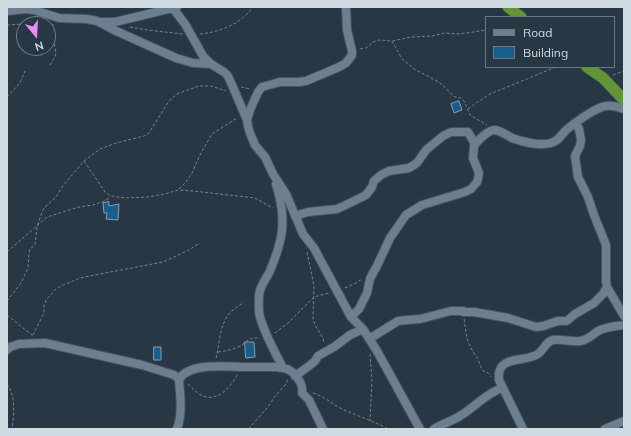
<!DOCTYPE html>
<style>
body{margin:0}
#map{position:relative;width:631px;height:436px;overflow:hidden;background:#273844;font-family:Mulish,sans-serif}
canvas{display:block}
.frame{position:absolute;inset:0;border:8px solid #d0dae2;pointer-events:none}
.legend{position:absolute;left:485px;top:16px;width:130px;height:52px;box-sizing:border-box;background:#273844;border:1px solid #6b7983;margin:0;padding:5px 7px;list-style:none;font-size:12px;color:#d0dae2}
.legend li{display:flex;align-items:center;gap:8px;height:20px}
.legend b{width:20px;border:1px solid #6b7983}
.north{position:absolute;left:16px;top:16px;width:40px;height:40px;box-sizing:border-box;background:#273844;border:1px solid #6b7983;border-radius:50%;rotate:162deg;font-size:11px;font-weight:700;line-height:16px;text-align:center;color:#d0dae2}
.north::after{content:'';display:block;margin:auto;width:14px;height:18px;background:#ef8bf7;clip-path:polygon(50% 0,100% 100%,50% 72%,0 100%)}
</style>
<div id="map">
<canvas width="631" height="436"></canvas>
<div class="frame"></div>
<ul class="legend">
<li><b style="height:5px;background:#6d7f8e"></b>Road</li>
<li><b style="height:11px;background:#145f8d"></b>Building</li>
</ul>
<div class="north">N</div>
</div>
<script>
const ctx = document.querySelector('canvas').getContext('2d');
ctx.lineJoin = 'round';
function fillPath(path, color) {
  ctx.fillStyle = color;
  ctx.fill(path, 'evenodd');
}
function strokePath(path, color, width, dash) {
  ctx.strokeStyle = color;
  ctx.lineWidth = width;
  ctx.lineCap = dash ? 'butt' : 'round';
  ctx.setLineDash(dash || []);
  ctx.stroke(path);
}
const building = new Path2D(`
 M459,101L462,110L454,113L451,104Z
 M109,202V206L119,204L118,220L106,219L107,213H104L103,203Z
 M245,342H254L255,357L246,358Z
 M154,347H161V360H154Z`);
fillPath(building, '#145f8d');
strokePath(building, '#899cab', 1);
const minor = new Path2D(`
 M172,7L185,24L203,56L211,64L224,72L228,76L232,85L247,120
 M346,7L347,30L352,51V55L346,63L339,67L306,81L299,82H280L262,87L258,92L250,110L247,120L248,126L250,133L255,145L265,157L273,174L286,194L303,234L314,248L351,317L363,329L377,351L420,429
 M7,11L26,9L34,10L59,18L87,19L97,21L114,30L176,58L193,63L211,64
 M100,22H115L177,7
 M576,123L579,129L581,140L580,146L575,156L578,177L588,197L594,215L606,245V281L607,287L624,316
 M276,184C282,203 285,226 279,245C277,254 273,263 270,271C266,279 259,287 259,296C259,303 258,311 260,317C265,335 275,352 283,368C293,369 304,383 302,393L309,400L323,429
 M295,216L308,212L337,209L352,202L366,195L372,187L374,181L381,175L389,171L409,168L417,163L426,150L443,136L451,132H468L475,144L474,146
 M351,317L359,309L367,293L370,279L373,273L377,266L390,238L406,215L422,205L465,192L471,189L477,182L478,179L479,173L473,158L474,146C477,141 488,130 495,130C501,131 507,135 512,138C523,142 540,146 551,143C558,141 561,136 565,131C573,124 596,107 606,106C612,105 618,107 624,109
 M369,339L398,321L407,320L420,319L451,311H463V312H474L508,318L536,327L543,326L558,321H566L568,320L575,314L594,303L603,294L607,287
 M7,350L10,347L19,344L45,343L142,365L174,375L179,379
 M295,376L309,366L315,361L318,356L334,347L350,335L363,329
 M177,429C183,413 180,396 179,379C190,363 224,366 241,367C253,367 264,367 276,367L283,368
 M434,429C442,424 452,421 460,416C475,407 485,394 502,388
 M523,429L499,380C496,354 525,363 538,354C544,350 545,342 553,340C564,338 574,344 584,340C590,338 594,333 600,330C607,327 616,326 624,325
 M605,429L624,421`);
const trunk = new Path2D(`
 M508,7L521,17
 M587,67L603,78L624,100`);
strokePath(minor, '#45535e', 10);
strokePath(trunk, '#45535e', 12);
strokePath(new Path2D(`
 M7,25L23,24L41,20
 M130,27L147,30L183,34
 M200,34C220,32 241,24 253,7
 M392,41L402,59L414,69L439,82L455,97L461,98L464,101L470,115L487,125
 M360,49L366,48L373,42L379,40L392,41L411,37L432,36L445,33L460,34L486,30
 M50,65L55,57L56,53L52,31L53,24
 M613,75L624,71
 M241,87L251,89
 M7,97L20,83L25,71
 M468,109L476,103L490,94L556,67
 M84,161L103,189L105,192L111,196L126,198L148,197L165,194L178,190L193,191L255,198L273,208
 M179,189L186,182L192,173L201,153L212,134L237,118
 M7,252L47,217L79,207L93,205L102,202L108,199L110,196
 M307,252L314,286L313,319L315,325L323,338L324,343
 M345,288L356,283L362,279
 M7,301L21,283L28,268L29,253L30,249L35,245L37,227L42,212L44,208L56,197L62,187L84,161L100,149L116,143L144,136L149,133L169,101L177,94L199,86H211L226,91
 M7,315L33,336
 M464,319L467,339L472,350L478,359L482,370L488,373L491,377
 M275,333L288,323L314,297L329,293
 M33,335L44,313V306L46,300L56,289L63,285L80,278L95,275L163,262L187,251L200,243
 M218,352C225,351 232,350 238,347C247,343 247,337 259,338
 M370,354L372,380L370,421
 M216,358C220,344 219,326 229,314C233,309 239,306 244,302
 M7,384C16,396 14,414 12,429
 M188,384C193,388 197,394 203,396C219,402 231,386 238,374
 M313,393C323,396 330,402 338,407C354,415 372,420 388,429
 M249,429L251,426L267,408L276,395L286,384L288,379`), '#75838d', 1, [3, 2]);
strokePath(minor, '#6d7f8e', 8);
strokePath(trunk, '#629634', 11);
</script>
